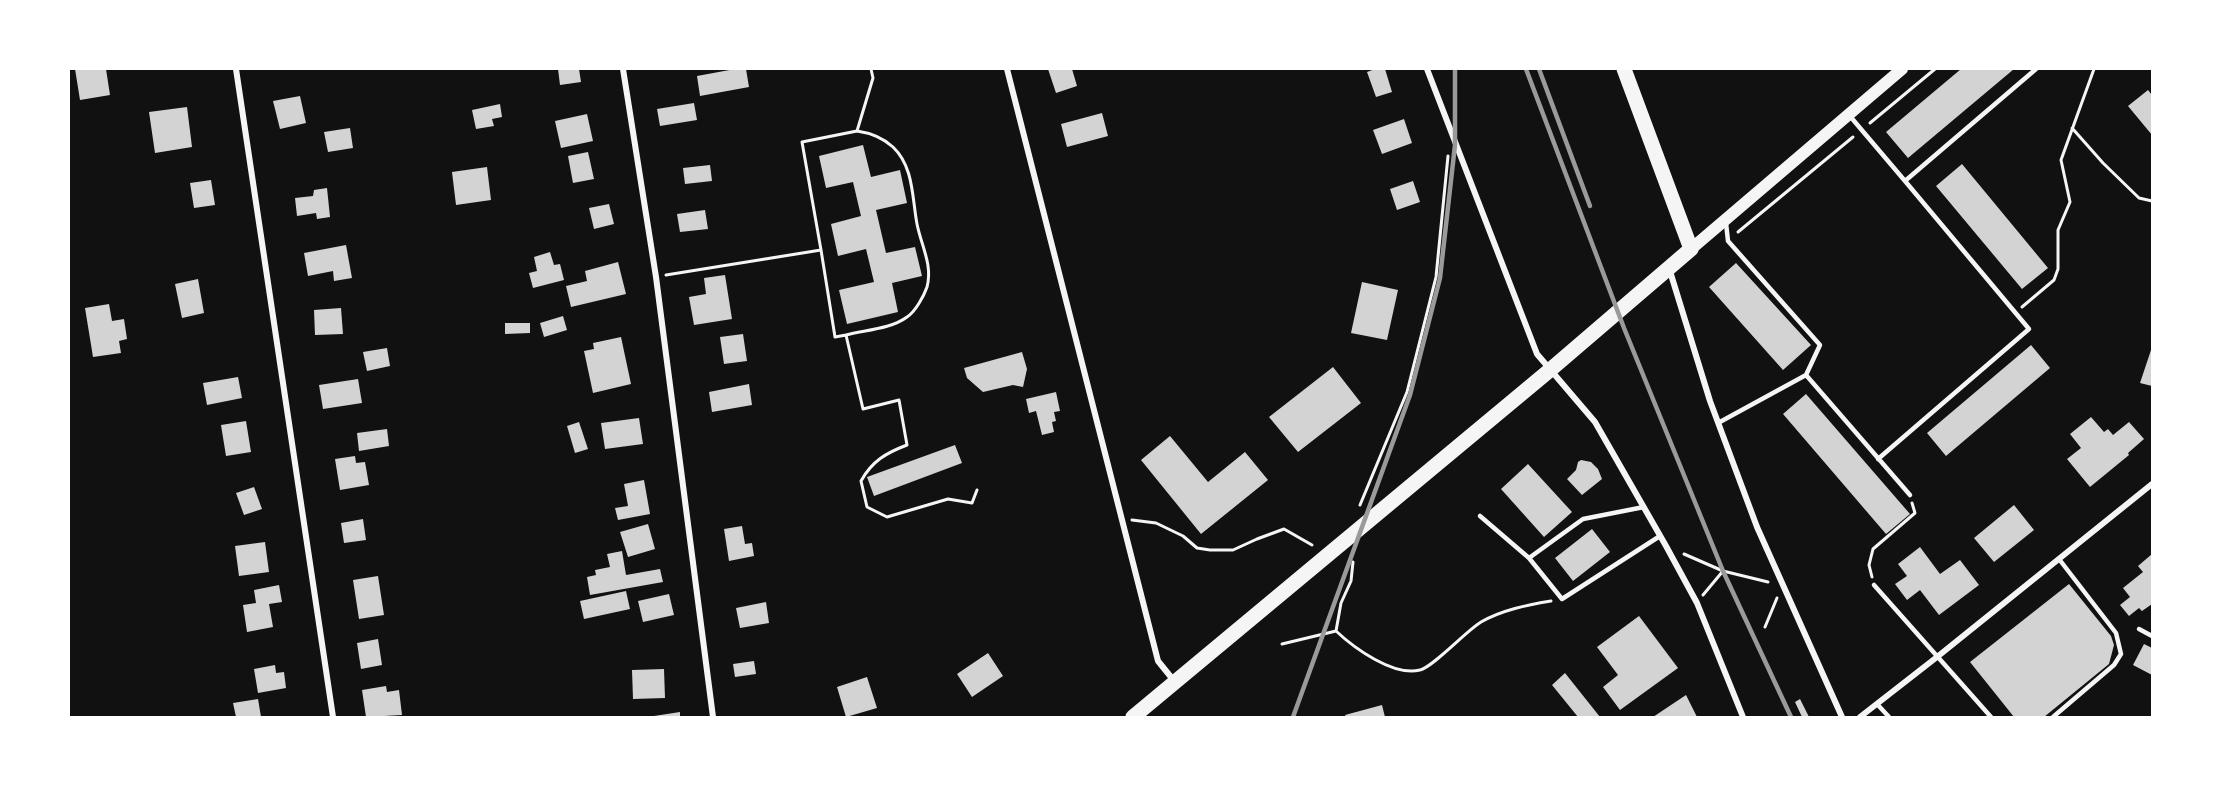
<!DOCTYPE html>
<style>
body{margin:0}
#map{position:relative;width:2221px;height:786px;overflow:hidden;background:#111;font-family:"Open Sans",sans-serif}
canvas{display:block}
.frame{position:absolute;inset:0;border:70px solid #fff;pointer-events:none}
</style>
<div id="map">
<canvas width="2221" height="786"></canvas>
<div class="frame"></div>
</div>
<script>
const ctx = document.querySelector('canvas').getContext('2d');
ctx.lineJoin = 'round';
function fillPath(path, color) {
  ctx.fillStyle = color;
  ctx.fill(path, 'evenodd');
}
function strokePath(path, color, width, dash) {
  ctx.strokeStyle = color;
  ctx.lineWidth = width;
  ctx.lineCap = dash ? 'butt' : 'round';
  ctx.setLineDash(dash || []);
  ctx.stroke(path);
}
fillPath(new Path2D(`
 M75,69H106L110,95L80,100Z
 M558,69H579L581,82L560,85Z
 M735,69H746L749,87L700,96L697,76Z
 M1048,69H1072L1077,86L1056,93Z
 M1375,69H1385L1392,92L1376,97L1367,72Z
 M1961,69H2014L1908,158L1886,132Z
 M2148,90L2152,95V135L2128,106Z
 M300,96L306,123L280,129L273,101Z
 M694,103L697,120L660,126L657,109Z
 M500,104L502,117L492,119L494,126L476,129L472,110Z
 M187,107L192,147L155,153L149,112Z
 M1102,113L1108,136L1067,147L1061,124Z
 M587,114L593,141L561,148L555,121Z
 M1404,119L1412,143L1382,154L1373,130Z
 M350,128L353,148L328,152L324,132Z
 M863,145L871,177L900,170L907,203L876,210L886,253L915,247L922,276L892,283L898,312L847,324L839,290L874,282L866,249L838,256L831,224L861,216L853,182L826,188L819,156Z
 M588,152L594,179L573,183L568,156Z
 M1962,164L2048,268L2022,289L1936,186Z
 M710,165L712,181L685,184L683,168Z
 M487,167L491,200L456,205L452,172Z
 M211,180L215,205L194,208L190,183Z
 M1413,181L1420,202L1397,210L1390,189Z
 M327,188L330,217L317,219L316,213L297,216L295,198L313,196L314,190Z
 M609,204L614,224L594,229L589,208Z
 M705,210L708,229L680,232L677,214Z
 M346,245L352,278L334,281L333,271L308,276L304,253Z
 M550,252L554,265L560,264L564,280L533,288L529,273L537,271L534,257Z
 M618,262L626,294L571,307L566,286L587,281L585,271Z
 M1736,263L1811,345L1783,370L1709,287Z
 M725,275L732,319L694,325L689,297L706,294L704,278Z
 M198,279L204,313L182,318L175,284Z
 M1362,282L1398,290L1387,340L1351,333Z
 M109,304L112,321L124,319L127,339L119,341L121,353L93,357L85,308Z
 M341,308L343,334L315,335L314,310Z
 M563,316L567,330L544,337L540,323Z
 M505,323H530V333L505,334Z
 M743,334L747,361L724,364L720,337Z
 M621,337L631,384L593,393L584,351L594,349L593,343Z
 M2031,345L2050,368L1946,456L1927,433Z
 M2152,347V386L2140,383Z
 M387,348L390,366L367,371L363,352Z
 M1022,352L1027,369L1023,387L1013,385L983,392L967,378L964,368Z
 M1333,367L1361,403L1298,452L1269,417Z
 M238,377L242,398L207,405L203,383Z
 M358,379L362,403L323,409L319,385Z
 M749,384L752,405L712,412L709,392Z
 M1056,392L1060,411L1054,412L1056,421L1052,422L1054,432L1042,435L1036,411L1029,413L1026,399Z
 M1806,394L1910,514L1886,534L1783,414Z
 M2091,417L2104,432L2108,429L2113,435L2129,422L2144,439L2128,453L2129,455L2090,487L2067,459L2081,448L2070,434Z
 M639,418L643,444L605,449L601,423Z
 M246,421L251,452L226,456L221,425Z
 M579,422L588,449L575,453L567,426Z
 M387,429L389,446L359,451L357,433Z
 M1170,436L1208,482L1245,452L1268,480L1201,534L1141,460Z
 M955,445L962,463L874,496L867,477Z
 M355,456L356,463L365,462L369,485L340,490L335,459Z
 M1581,460L1591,462L1598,469L1602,479L1582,495L1567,479L1576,470L1578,462Z
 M1528,464L1572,512L1544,537L1501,489Z
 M644,480L650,514L618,520L615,508L628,506L624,484Z
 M254,487L262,509L244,515L236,493Z
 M2014,505L2034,530L1994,562L1974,538Z
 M363,519L366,540L344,543L341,523Z
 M648,524L655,549L628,557L620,532Z
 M742,526L745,544L752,543L754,556L729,561L724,529Z
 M1592,529L1610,552L1573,581L1555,558Z
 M265,542L269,572L239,576L235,546Z
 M1920,547L1940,574L1960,560L1979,585L1939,615L1920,590L1907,600L1895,584L1907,576L1898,564Z
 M622,551L626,575L660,569L663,582L590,595L587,577L596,575L595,570L610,567L607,554Z
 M2152,554V604L2142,611L2139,608L2129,616L2120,605L2130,597L2123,588L2143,572L2138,566Z
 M378,576L384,615L359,619L353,580Z
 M2069,584L2111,636L2114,645L2109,664L2044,717H2014L1970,662Z
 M279,585L282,602L269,604L273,627L247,632L243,605L256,603L254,590Z
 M626,591L630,609L584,619L580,601Z
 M669,594L674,615L643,622L638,601Z
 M766,602L769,623L740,628L736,608Z
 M1639,616L1678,668L1620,710L1603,687L1618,675L1597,647Z
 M378,639L382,665L361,669L357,643Z
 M2144,644L2152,648V675L2133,665Z
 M988,653L1003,676L972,697L957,674Z
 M754,661L756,674L735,677L733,664Z
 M275,665L276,673L284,672L286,688L258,693L254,669Z
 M664,669L665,698L633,699L632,670Z
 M1565,673L1600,717H1578L1552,685Z
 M867,677L877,708L846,717L837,687Z
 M386,686L387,692L399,690L402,715L366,717L362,690Z
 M1686,695L1697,717H1653Z
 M258,699L261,717H236L233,703Z
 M1800,699L1809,717H1802L1795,702Z
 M1382,705L1385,717H1346L1345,715Z
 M680,712V717H654V716Z`), '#d3d3d3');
strokePath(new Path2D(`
 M1870,123L1935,69
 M2072,128L2103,163L2139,198L2152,201
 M1738,232L1853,137
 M821,250L835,337L846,335L863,409L899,400L907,445C886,453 872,461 861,481L867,507L887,517L948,499L972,503L977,490
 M666,275L821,250L802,142L857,131L873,78L871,69
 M2022,307L2054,280L2058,269V230L2070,202L2061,160L2094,69
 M846,335C865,330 891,329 907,317C915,312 924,296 927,287C933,265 921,245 917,224C912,198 914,167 893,147C882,137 871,133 857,131
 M1360,505L1407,392L1436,277L1448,156
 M1132,520L1156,523L1183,536L1197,548L1210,550H1233L1257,539L1284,529L1312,545
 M1684,554L1723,571L1768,582
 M1353,562L1351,581L1341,603L1336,631C1354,648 1394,677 1420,670C1433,667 1466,631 1481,622C1502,610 1527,605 1551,601
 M1872,577L1869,565L1873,549L1915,513L1912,503
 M1703,595L1723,571
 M1765,627L1777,598
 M1282,644L1336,631`), '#f5f5f5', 3);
strokePath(new Path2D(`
 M1849,115L1905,181L2036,69
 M1806,375L1910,495
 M1718,423L1806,375L1820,345L1728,241L1726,223
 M1878,459L2029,329L1905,181
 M1480,516L1529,558L1583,519L1644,507
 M1529,558L1562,599L1660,536
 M1874,585L1991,717
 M2139,629L2152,636
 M1877,704L1889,717
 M2053,717L2114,665L2121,654L2116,633L2059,559`), '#f5f5f5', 4.5);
strokePath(new Path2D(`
 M236,69L333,717
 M623,69L656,277L713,717
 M1007,69L1158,661L1175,682
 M1427,69L1537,354L1595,422L1666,546L1697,603L1743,717
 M1669,268L1710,401L1757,527L1842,717
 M1860,717L1937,657L2152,484`), '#f5f5f5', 6);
strokePath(new Path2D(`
 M1691,249L1902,69`), '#f5f5f5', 12);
strokePath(new Path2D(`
 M1133,717L1550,370L1691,249L1624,69`), '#f5f5f5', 15);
strokePath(new Path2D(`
 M1526,69L1624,328L1723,571L1791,717
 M1539,69L1590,206
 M1293,717L1410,395L1440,278L1455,145V69`), '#9a9a9a', 4.5);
</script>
